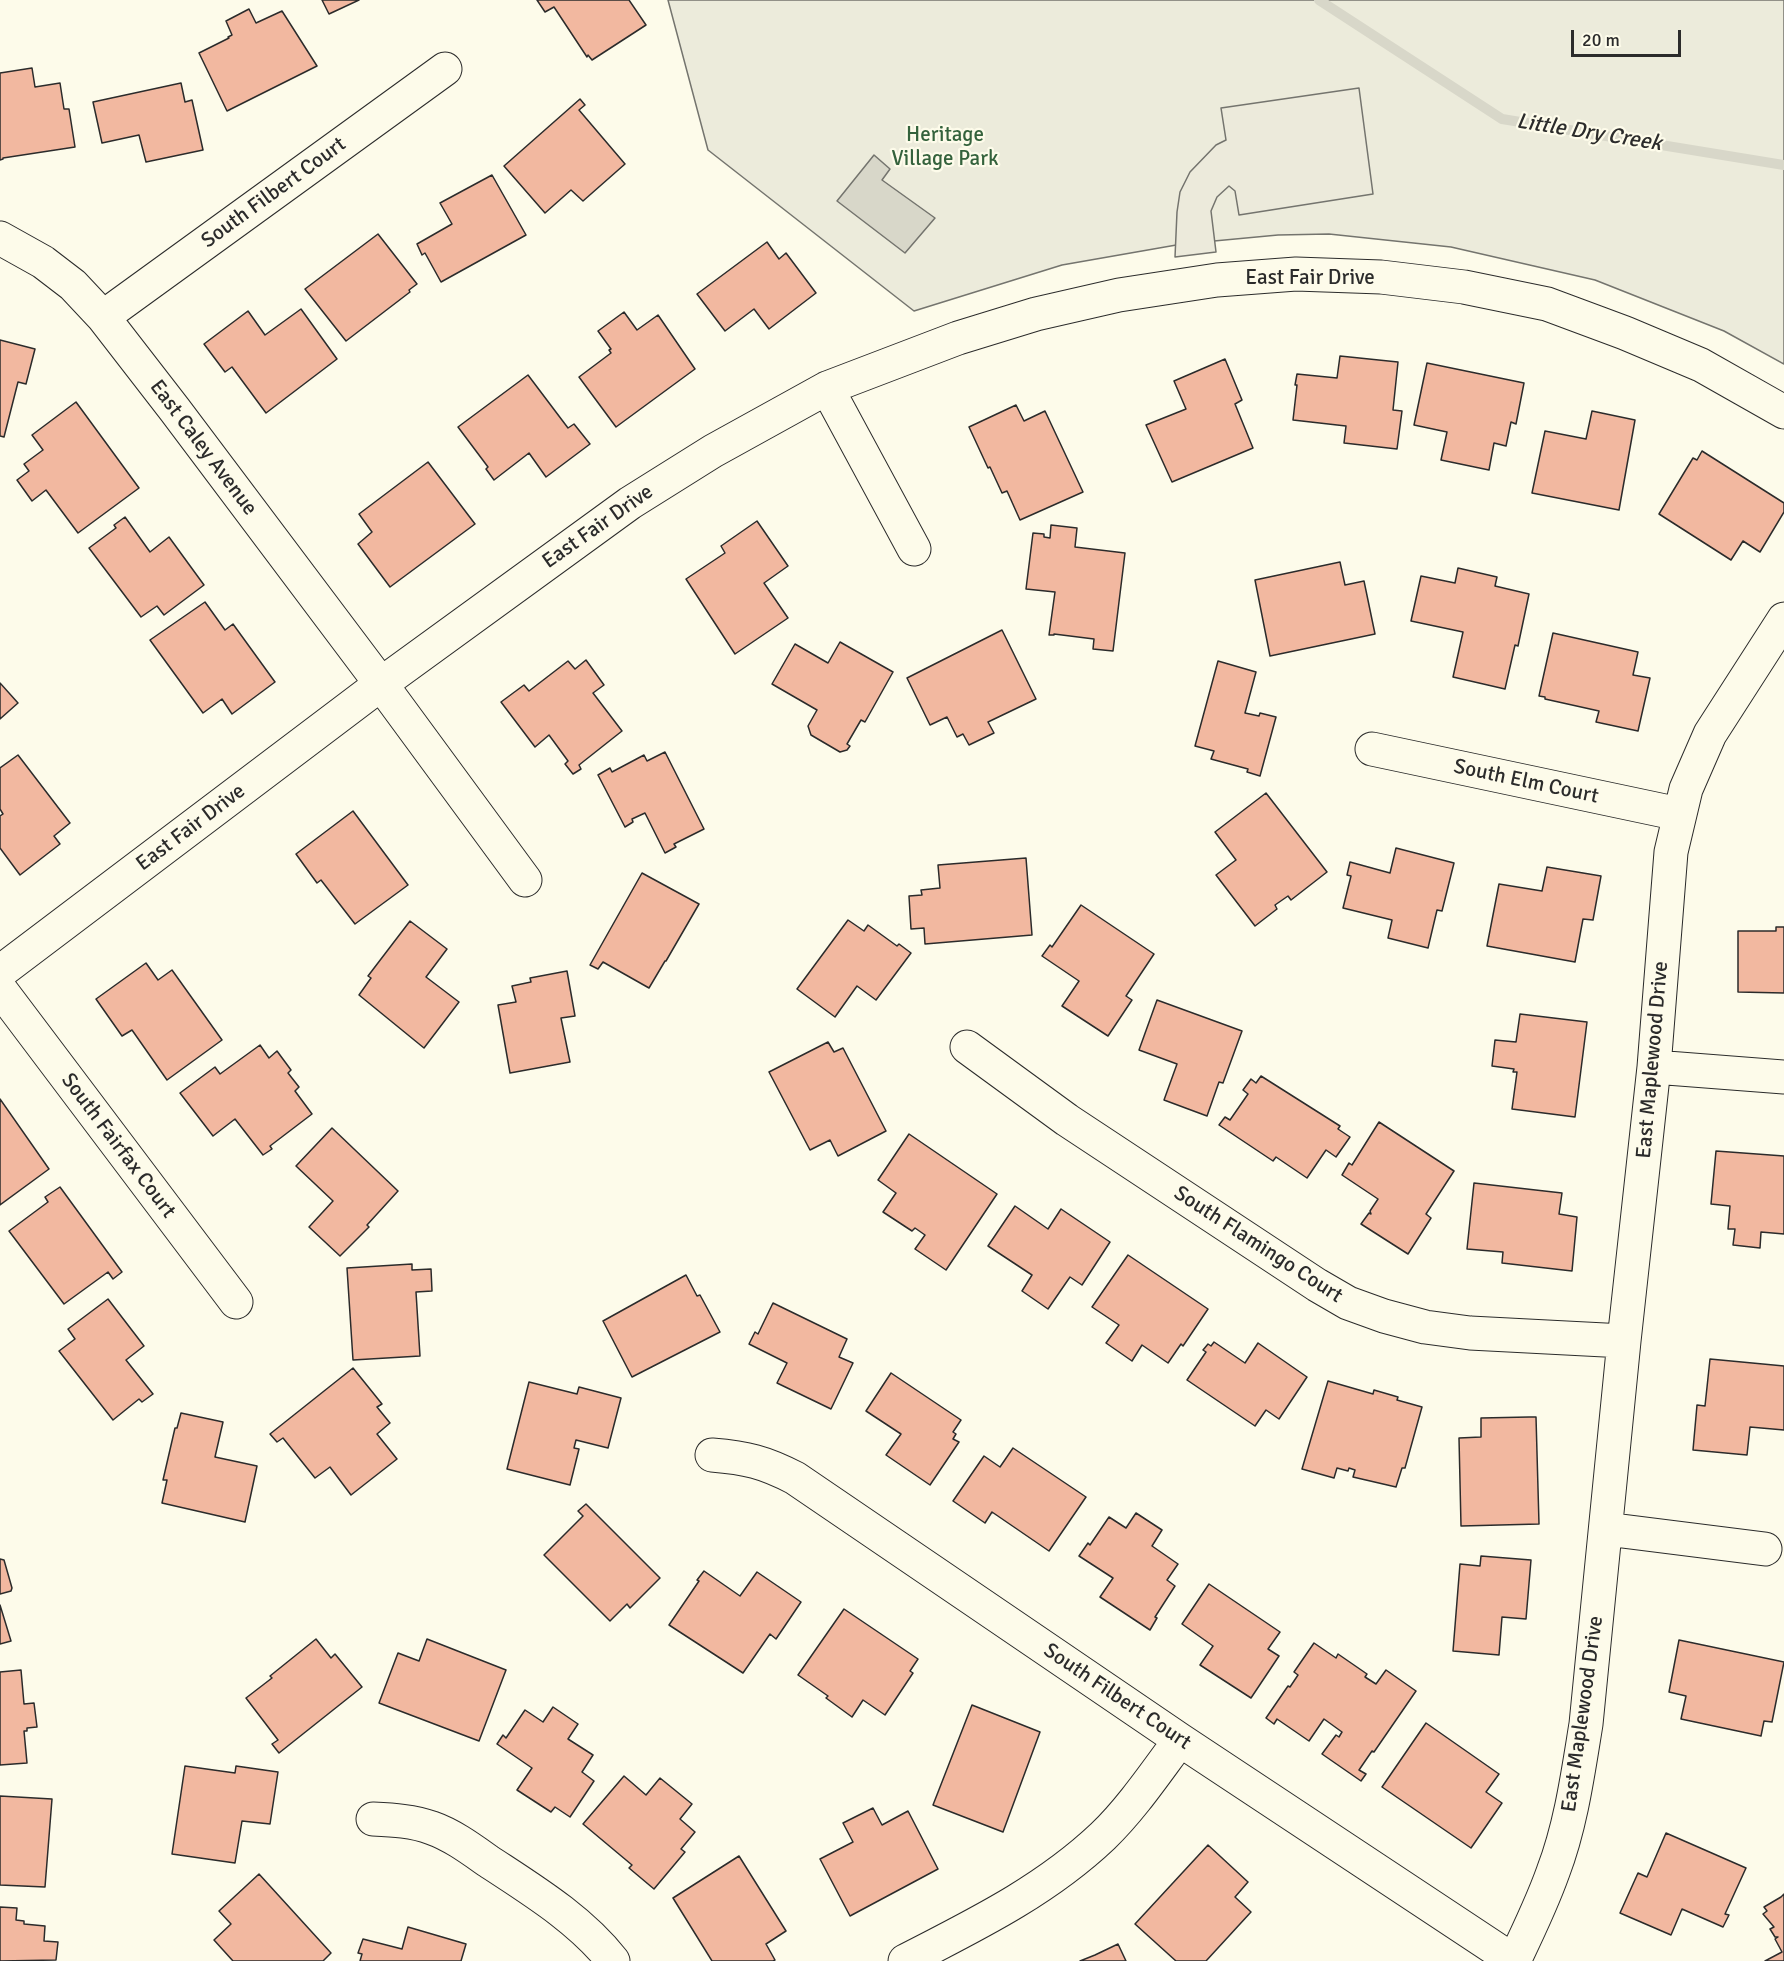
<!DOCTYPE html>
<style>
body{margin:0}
#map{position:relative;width:1784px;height:1961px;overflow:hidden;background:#fdfbea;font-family:Signika,sans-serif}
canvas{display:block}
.scale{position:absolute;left:1571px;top:30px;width:110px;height:27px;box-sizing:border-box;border:3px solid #2b2b2b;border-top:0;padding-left:8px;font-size:18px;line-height:21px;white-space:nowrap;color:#2b2b2b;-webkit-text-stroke:4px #fdfbea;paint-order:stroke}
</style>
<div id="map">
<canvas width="1784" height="1961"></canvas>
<div class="scale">20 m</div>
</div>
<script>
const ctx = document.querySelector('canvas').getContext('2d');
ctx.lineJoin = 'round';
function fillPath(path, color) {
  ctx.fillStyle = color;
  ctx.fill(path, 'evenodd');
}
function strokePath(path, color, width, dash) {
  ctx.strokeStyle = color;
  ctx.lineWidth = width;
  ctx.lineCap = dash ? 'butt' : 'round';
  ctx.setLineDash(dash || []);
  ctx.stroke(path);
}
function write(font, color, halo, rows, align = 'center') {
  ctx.font = font + ' Signika,sans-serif';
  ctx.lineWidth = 4.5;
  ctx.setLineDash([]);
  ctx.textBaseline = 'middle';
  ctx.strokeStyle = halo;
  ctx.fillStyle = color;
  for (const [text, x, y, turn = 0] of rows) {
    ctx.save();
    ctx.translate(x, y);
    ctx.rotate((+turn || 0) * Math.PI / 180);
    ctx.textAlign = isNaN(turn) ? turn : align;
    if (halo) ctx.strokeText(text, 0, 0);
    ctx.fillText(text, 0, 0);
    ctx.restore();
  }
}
const green = new Path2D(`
 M668,0H1784V364L1724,331L1595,280L1451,247L1329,234L1278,235L1182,244L1062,265L914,311L708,150Z`);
fillPath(green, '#ecebdb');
strokePath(green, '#74746e', 1.5);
const parking = new Path2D(`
 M1359,88L1373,194L1239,215L1235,191L1229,186L1217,197L1211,211L1216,252L1175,257L1177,212L1180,192L1190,172L1216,145L1226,140L1221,108Z`);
fillPath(parking, '#eceadb');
strokePath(parking, '#74746e', 1.5);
const water = new Path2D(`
 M874,155L890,169L882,180L935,218L905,253L837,201Z`);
fillPath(water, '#d8d7c9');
strokePath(water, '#74746e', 1.5);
strokePath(new Path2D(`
 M1319,0L1502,119L1784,165`), '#d8d7c9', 10);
const building = new Path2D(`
 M322,0H359L329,14Z
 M537,0H629L646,25L592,60L588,55L587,57L554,7L545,12Z
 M249,9L256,23L282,11L317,66L227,111L199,53L229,38L228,37L232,35L226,21Z
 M32,68L35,87L60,83L64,109H69L75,147L3,158V159L0,160V73Z
 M181,83L185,102L192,100L203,150L146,162L139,135L102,143L93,102Z
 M580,99L585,105L579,110L625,164L583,201L571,190L545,213L504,166Z
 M492,175L526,235L441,282L425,253L422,255L417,244L452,224L440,203Z
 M378,234L417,284L409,290L410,292L346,341L305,289Z
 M767,242L779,259L786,253L816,293L769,329L754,309L725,331L697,294Z
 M301,309L337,359L266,413L232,367L225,372L204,344L248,311L265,335Z
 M624,312L637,330L658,315L695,369L616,427L579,377L611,353L609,350L611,349L598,331Z
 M0,340L35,349L26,384L18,382L4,437L0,436Z
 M1340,356L1398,362L1393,410L1402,411L1397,449L1344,443L1346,426L1293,420L1297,385H1295L1297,374L1337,378Z
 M1225,359L1242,400L1235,404L1253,448L1172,482L1146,425L1186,409L1174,381Z
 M1427,363L1524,383L1516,424L1511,422L1506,446L1494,443L1489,470L1441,460L1447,432L1414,425Z
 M528,375L568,428L574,424L590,444L546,477L529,453L494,480L486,469L488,467L458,427Z
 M76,402L139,488L78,533L46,490L32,501L17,480L29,471L24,464L43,450L32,435Z
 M1016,405L1024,421L1045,411L1083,492L1020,520L1007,491L1002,493L990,467L988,468L969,427Z
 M1592,411L1635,420L1619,510L1532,493L1545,431L1586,439Z
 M1702,451L1784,503V512L1760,552L1743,541L1731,560L1659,514L1693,458L1697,460Z
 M428,462L475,524L390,587L358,544L372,532L359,514Z
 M125,517L150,552L169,537L204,585L164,615L157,606L141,617L89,548L116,528L114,525Z
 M757,521L788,566L764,583L788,618L735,654L686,579L725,553L721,546Z
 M1051,525L1077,528L1075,547L1125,553L1113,651L1093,649L1094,639L1054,634V635H1049L1055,592L1026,589L1033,533L1044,534V537L1050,538Z
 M1340,562L1345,585L1364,581L1375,634L1270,656L1255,580Z
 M1458,568L1497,577L1495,586L1529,594L1518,646L1515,645L1505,689L1453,677L1463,632L1411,621L1421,576L1455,583Z
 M205,602L225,630L233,624L275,682L232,714L222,699L203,713L150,640Z
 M1002,630L1036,699L988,722L994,733L969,745L963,734L957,737L947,717L930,725L907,678Z
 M1553,633L1638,652L1633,675L1650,678L1638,731L1596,722L1599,711L1545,699V697L1539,696Z
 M840,642L893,672L865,722L861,720L847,744L850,746L847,750L840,752L811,735L808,726L817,710L772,684L795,644L828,663Z
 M586,660L604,685L593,693L622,731L579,765L581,769L573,774L565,764L568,761L549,735L535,747L501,702L524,685L529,691L568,661L575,669Z
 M1218,661L1256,672L1245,713L1259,716L1260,713L1276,717L1260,776L1247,772L1248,769L1211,759L1214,751L1195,746Z
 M0,683L18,703L0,719Z
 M665,752L704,829L674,844L676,847L665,853L645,813L632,819L633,822L625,827L598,775L610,768L612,772L644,755L647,761Z
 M18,755L70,823L54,836L60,844L20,875L0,848V816L3,814L0,809V768Z
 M1266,793L1327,872L1291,900L1288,896L1275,905L1277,909L1255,926L1216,875L1236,860L1215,832Z
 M353,811L408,885L355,924L321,880L317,883L296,854Z
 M1396,848L1454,863L1442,911L1437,910L1428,948L1388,938L1392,920L1343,908L1351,876L1347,875L1350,862L1390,873Z
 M1026,858L1032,935L925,944L924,928L911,929L909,896L922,895L921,890L940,888L938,865Z
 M1547,867L1601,876L1593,920L1583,919L1575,962L1487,946L1499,884L1542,891Z
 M642,873L699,904L666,961H665L649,988L603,962L598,969L590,965Z
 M1081,905L1154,954L1126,996L1132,1000L1108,1036L1062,1006L1079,981L1042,956L1050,945L1052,947Z
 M848,920L864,931L868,925L897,946L899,944L911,953L876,1000L857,986L835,1017L797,989Z
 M410,921L447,949L426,977L459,1002L424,1048L359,995L371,978L368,976Z
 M1776,927H1784V993L1738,992V931H1776Z
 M146,963L158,980L172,970L222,1040L167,1080L132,1030L122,1036L96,999Z
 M567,971L575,1016L561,1018L570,1062L510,1073L498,1005L516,1002L512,986L531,982L530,978Z
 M1157,1000L1242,1031L1223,1083L1219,1082L1207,1116L1164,1100L1177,1064L1139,1050Z
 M1520,1014L1587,1022L1575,1117L1512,1109L1517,1072H1513L1514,1069L1492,1066L1495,1040L1516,1042Z
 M828,1042L834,1052L843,1048L886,1131L838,1156L830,1140L810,1150L769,1072Z
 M260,1045L269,1058L277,1051L291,1070L288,1073L299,1087L295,1091L312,1114L270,1146L272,1149L263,1155L235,1119L213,1136L180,1093L215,1067L220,1074Z
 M1261,1076L1340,1126L1338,1129L1350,1137L1336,1157L1326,1150L1307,1178L1276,1157L1273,1161L1219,1125L1225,1117L1230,1120L1248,1094L1243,1090L1251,1079L1256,1083Z
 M0,1099L49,1169L0,1205Z
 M1379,1122L1454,1171L1426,1214L1431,1218L1408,1254L1361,1224L1369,1213L1371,1214L1370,1211L1378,1199L1342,1175L1349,1163L1352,1165Z
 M332,1128L398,1191L367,1225L369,1227L340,1256L309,1227L333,1201L296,1166Z
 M909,1134L997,1194L946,1270L915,1249L925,1235L915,1228L912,1231L883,1212L896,1193L878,1180Z
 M1716,1151L1784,1156V1234L1761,1232L1760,1248L1733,1245L1735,1229H1728L1730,1206L1711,1204Z
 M1474,1183L1562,1193L1559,1214L1577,1217L1572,1271L1502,1263L1503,1252L1467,1249Z
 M60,1187L122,1272L113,1279L108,1272L64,1304L9,1231L48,1202L45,1197Z
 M1015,1206L1048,1229L1061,1209L1110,1242L1082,1285L1070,1277L1048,1309L1022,1291L1032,1275L988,1246Z
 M1128,1255L1208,1309L1183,1346L1181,1344L1168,1363L1142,1345L1132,1361L1106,1343L1119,1325L1092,1307Z
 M412,1264V1270L431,1269L432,1291L416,1292L420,1356L353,1360L347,1268Z
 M686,1275L697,1296L700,1295L720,1332L632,1377L603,1321Z
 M108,1299L144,1346L126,1360L153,1394L142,1402L139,1399L113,1420L59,1351L75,1339L68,1329Z
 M773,1303L847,1339L839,1357L853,1363L831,1409L777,1383L787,1363L749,1344L755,1332L758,1334Z
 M1214,1342L1245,1363L1258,1343L1307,1377L1279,1419L1266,1410L1255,1426L1187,1380L1206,1352L1203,1350L1208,1344L1211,1346Z
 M1710,1359L1784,1366V1430L1750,1427L1747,1455L1693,1450L1697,1405L1705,1406Z
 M353,1368L382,1404L377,1407L390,1423L377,1434L397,1459L351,1495L330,1467L315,1478L283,1438L277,1442L270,1434Z
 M891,1373L961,1420L953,1432L956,1434L953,1439L959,1442L930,1485L886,1455L901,1434L866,1411Z
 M1328,1381L1373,1394L1374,1390L1398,1397L1397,1400L1422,1407L1405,1468H1402L1396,1487L1353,1477L1355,1470L1349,1468L1348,1471L1337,1468L1334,1478L1302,1469Z
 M529,1382L577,1394L579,1387L621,1398L608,1448L576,1440L574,1448L579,1449L570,1485L507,1469Z
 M181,1413L223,1422L215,1457L257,1466L245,1522L162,1503L167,1480H163L175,1428H177Z
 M1529,1417H1536L1539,1524L1461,1526L1459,1438L1481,1437V1418Z
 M1013,1448L1086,1497L1049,1551L992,1512L985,1523L953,1501L984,1456L1000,1467Z
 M586,1504L660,1578L630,1608L627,1604L610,1621L544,1555L583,1516L578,1511Z
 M1136,1513L1162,1530L1152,1546L1178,1564L1167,1580L1175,1586L1155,1617L1157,1618L1150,1630L1100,1597L1113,1578L1079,1556L1088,1543L1090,1545L1109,1517L1126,1528Z
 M1481,1556L1531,1560L1526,1619L1502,1617L1499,1655L1453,1651L1460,1564L1480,1566Z
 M0,1559L4,1560L12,1588L11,1591L0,1594Z
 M704,1571L740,1596L757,1572L801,1602L776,1639L770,1634L743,1673L669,1625L699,1581L697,1580Z
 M1209,1584L1280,1632L1268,1649L1279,1656L1251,1698L1200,1665L1213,1646L1182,1624Z
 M0,1605L11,1641L0,1644Z
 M844,1609L918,1659L910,1671L913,1673L885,1715L863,1700L852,1717L826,1698L828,1696L798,1675Z
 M316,1639L331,1658L335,1654L362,1687L279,1753L272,1744L278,1740L246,1698L272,1678L270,1676Z
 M427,1639L506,1670L479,1741L379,1703L398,1653L419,1661Z
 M1679,1640L1784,1662L1772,1722L1764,1721L1761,1736L1681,1719L1686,1696L1669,1692Z
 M1314,1643L1336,1658L1338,1654L1367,1674L1365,1677L1376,1684L1386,1670L1416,1691L1374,1752L1372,1751L1359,1770L1366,1774L1361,1781L1322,1754L1336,1735L1339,1737L1342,1732L1324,1719L1309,1741L1277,1719L1274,1724L1266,1718L1288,1686L1290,1687L1298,1675L1294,1672Z
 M21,1670L24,1704L34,1703L37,1727L27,1728V1731H24L27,1763L0,1765V1672Z
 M972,1705L1040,1732L1003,1832L933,1805Z
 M553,1707L578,1724L568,1739L593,1755L582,1772L594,1781L570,1817L555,1807L551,1812L517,1790L532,1768L497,1744L503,1735L506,1738L525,1710L543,1722Z
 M1426,1723L1499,1774L1486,1792L1502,1803L1471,1848L1382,1787Z
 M185,1766L235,1773L236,1766L278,1772L270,1824L242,1821L235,1863L172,1854Z
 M624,1776L646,1795L660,1778L692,1804L680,1819L695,1832L681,1849L685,1852L654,1889L629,1868L632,1865L583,1824Z
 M0,1796L52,1799L45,1887L0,1885Z
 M873,1808L882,1825L908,1811L938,1869L850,1916L820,1859L853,1842L843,1823Z
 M1666,1833L1746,1868L1725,1914L1729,1915L1723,1927L1682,1909L1671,1935L1620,1913L1638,1873L1647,1877Z
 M1208,1845L1248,1882L1235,1897L1251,1912L1206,1961H1176L1135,1924Z
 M739,1856L786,1931L766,1944L775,1960L773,1961H712L673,1898Z
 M259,1874L331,1953L323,1961H233L214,1940L231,1924L219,1911Z
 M1784,1894V1961H1765L1782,1952L1775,1939L1778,1937H1775L1770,1929L1774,1927L1763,1914L1767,1911L1764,1907L1781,1897Z
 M0,1907L17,1908L16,1920L24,1921V1924L45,1926L44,1941L58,1942L56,1960L0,1961Z
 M408,1927L466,1944L461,1961H360L362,1954L358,1953L363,1939L402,1949Z
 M1118,1944L1126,1961H1080L1095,1955Z`);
fillPath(building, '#f2b8a0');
strokePath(building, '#2b2b2b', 1.5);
const street = new Path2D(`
 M0,238L43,262L73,285L103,317L175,410L381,684L525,880
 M103,317L445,69
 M827,388L914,549
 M1372,749L1679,814
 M0,972L381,684L630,503L713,451L827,388L958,338L1036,314L1119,295L1217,280L1296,274L1381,277L1464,287L1547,304L1625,333L1701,365L1784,412
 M0,989L236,1302
 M967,1047L1067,1120L1317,1285L1348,1303L1384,1316L1425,1327L1470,1333L1624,1341
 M1654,1067L1784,1077
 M712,1455C747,1458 764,1462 795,1478L1180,1740L1514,1961
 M1606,1529L1765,1549
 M373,1819C393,1820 413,1821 432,1828C452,1835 471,1849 488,1861C532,1890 580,1919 613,1961
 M905,1961C975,1925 1045,1891 1103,1836C1132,1808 1156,1772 1180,1740
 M1514,1961C1528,1932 1542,1903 1553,1872C1571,1825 1578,1773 1586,1724L1624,1341L1654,1067L1671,852L1686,789L1710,734L1784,619`);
strokePath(street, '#2b2b2b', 35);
strokePath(street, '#fdfbea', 33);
write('21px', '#34623c', '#fdfbea', [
 ["Heritage",945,135],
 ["Village Park",945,159]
]);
write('21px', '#2b2b2b', '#fdfbea', [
 ["South Filbert Court",274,193,-36],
 ["East Fair Drive",1310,278],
 ["East Caley Avenue",203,448,53],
 ["East Fair Drive",598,527,-35],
 ["South Elm Court",1526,782,12],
 ["East Fair Drive",191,828,-37],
 ["East Maplewood Drive",1653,1060,-85],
 ["South Fairfax Court",118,1146,53],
 ["South Flamingo Court",1258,1245,33],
 ["South Filbert Court",1117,1697,34],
 ["East Maplewood Drive",1583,1714,-82]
]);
write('italic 22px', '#2b2b2b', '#fdfbea', [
 ["Little Dry Creek",1589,133,9]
]);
</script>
